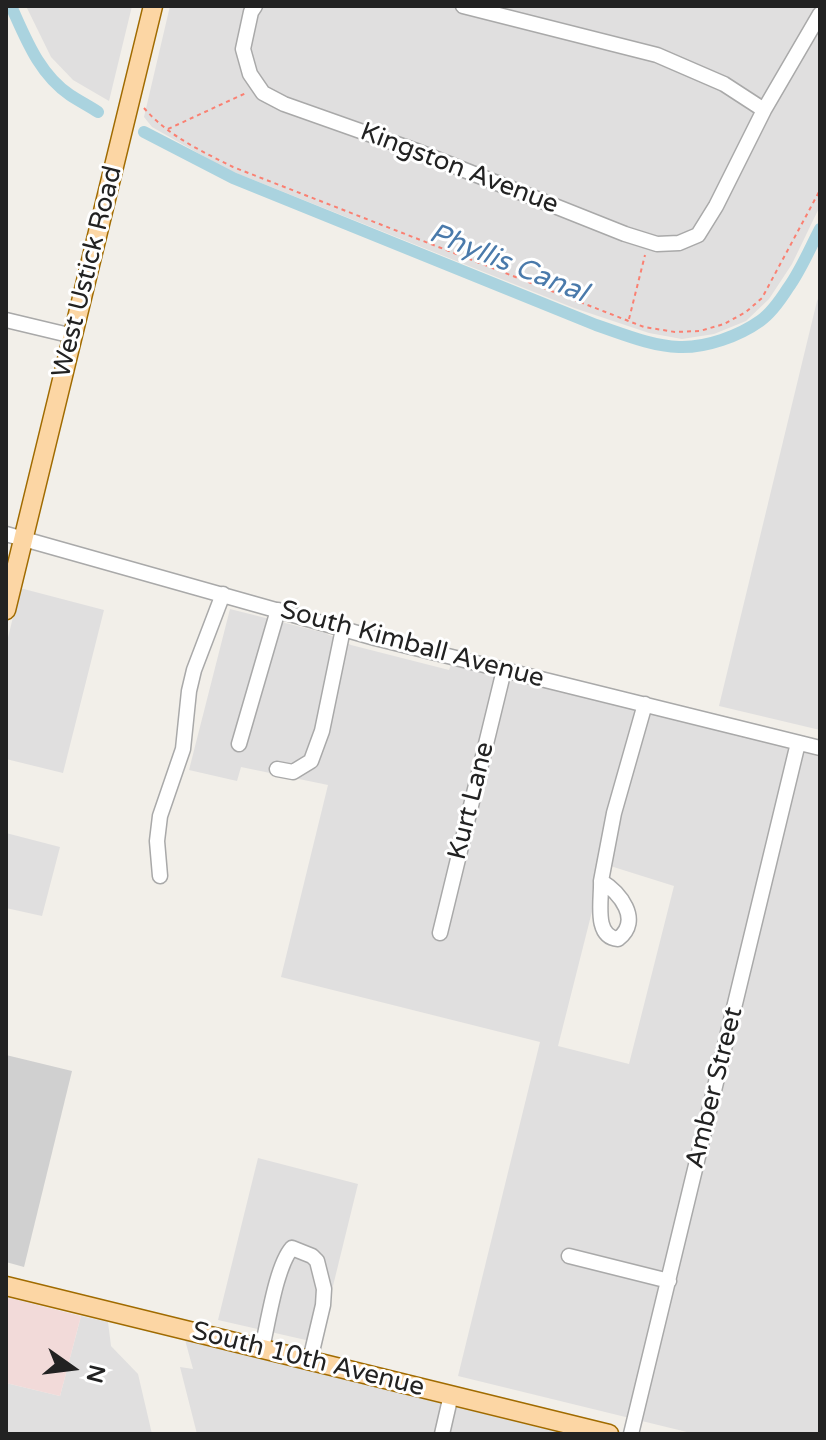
<!DOCTYPE html>
<style>
body{margin:0}
#map{position:relative;width:826px;height:1440px;overflow:hidden;background:#f2efe9;font-family:"Varela Round",sans-serif}
canvas{display:block}
.frame{position:absolute;inset:0;border:8px solid #222;pointer-events:none}
.north{position:absolute;left:32px;top:1328px;width:80px;height:80px;-webkit-text-stroke:6px #fff;paint-order:stroke;rotate:104deg;font-size:22px;font-weight:700;line-height:32px;text-align:center;color:#222}
.north::after{content:'';display:block;margin:auto;width:28px;height:36px;background:#222;clip-path:polygon(50% 0,100% 100%,50% 72%,0 100%)}
</style>
<div id="map">
<canvas width="826" height="1440"></canvas>
<div class="frame"></div>
<div class="north">N</div>
</div>
<script>
const ctx = document.querySelector('canvas').getContext('2d');
ctx.lineJoin = 'round';
function fillPath(path, color) {
  ctx.fillStyle = color;
  ctx.fill(path, 'evenodd');
}
function strokePath(path, color, width, dash) {
  ctx.strokeStyle = color;
  ctx.lineWidth = width;
  ctx.lineCap = dash ? 'butt' : 'round';
  ctx.setLineDash(dash || []);
  ctx.stroke(path);
}
function write(font, color, halo, rows, align = 'center') {
  ctx.font = font + ' "Varela Round",sans-serif';
  ctx.lineWidth = 6;
  ctx.setLineDash([]);
  ctx.textBaseline = 'middle';
  ctx.strokeStyle = halo;
  ctx.fillStyle = color;
  for (const [text, x, y, turn = 0] of rows) {
    ctx.save();
    ctx.translate(x, y);
    ctx.rotate((+turn || 0) * Math.PI / 180);
    ctx.textAlign = isNaN(turn) ? turn : align;
    if (halo) ctx.strokeText(text, 0, 0);
    ctx.fillText(text, 0, 0);
    ctx.restore();
  }
}
fillPath(new Path2D(`
 M26,6H132L109,101L73,80L51,57Z
 M170,6H820V206L792,264L769,299L746,321L714,334L682,339L649,333L574,308L226,169L152,127L144,117Z
 M820,295V730L719,706L817,301Z
 M20,588L104,610L63,773L6,759V646Z
 M230,609L325,633L351,645L449,670L451,665L713,728L820,757V1434H695L458,1376L540,1042L281,977L328,785L241,767L237,781L189,770ZM604,864L674,886L629,1064L558,1046Z
 M6,833L60,847L42,916L6,908Z
 M258,1158L358,1184L319,1343L218,1320Z
 M81,1316L108,1322L111,1346L138,1374L152,1434H6V1383L60,1396Z
 M185,1340L565,1434H197L180,1367L193,1369Z`), '#e0dfdf');
fillPath(new Path2D(`
 M6,1297L81,1316L60,1396L6,1383Z`), '#f2dad9');
fillPath(new Path2D(`
 M6,1055L72,1071L24,1267L6,1262Z`), '#d0d0d0');
strokePath(new Path2D(`
 M11,6C26,39 39,74 70,95C79,101 89,106 98,112
 M144,132L233,178L596,325C623,334 651,346 679,347C706,348 739,336 760,321C770,314 781,299 788,288C801,270 810,248 820,229`), '#aad3df', 12);
const minor = new Path2D(`
 M255,6L251,12L243,49L250,74L263,93L284,104L414,150L625,234L657,244L679,243L698,235L716,206L764,110L820,14
 M463,6L657,55L724,84L764,110
 M6,320L73,336
 M6,534L375,638L820,748
 M239,744L278,610
 M277,769L293,772L311,761L322,731L343,629
 M160,876L157,841L160,816L183,749L189,691L194,670L223,594
 M601,881L614,813L645,704
 M601,881C619,892 643,920 618,939C593,937 602,899 601,881Z
 M440,933L504,670
 M569,1256L669,1281
 M262,1348C268,1324 276,1266 292,1248L312,1256L317,1261L324,1289L323,1305L310,1360
 M442,1434L451,1395
 M631,1434L798,743`);
const major = new Path2D(`
 M6,610L153,6
 M6,1286L609,1434`);
strokePath(minor, '#a9a9a9', 17);
strokePath(major, '#a06b00', 21);
strokePath(new Path2D(`
 M144,108C167,135 201,151 233,167L644,327L675,332L700,331L724,324L746,312L762,298L820,190
 M168,129L246,93
 M629,319L645,255`), '#fa8072', 2, [4, 4]);
strokePath(minor, '#fff', 14);
strokePath(major, '#fcd6a4', 18);
write('26px', '#222', '#fff', [
 ["Kingston Avenue",459,169,21],
 ["West Ustick Road",88,272,-76],
 ["South Kimball Avenue",412,645,15],
 ["Kurt Lane",472,801,-76],
 ["Amber Street",715,1088,-76],
 ["South 10th Avenue",308,1360,14]
]);
write('italic 28px', '#4a7aab', '#fff', [
 ["Phyllis Canal",508,264,22]
]);
</script>
